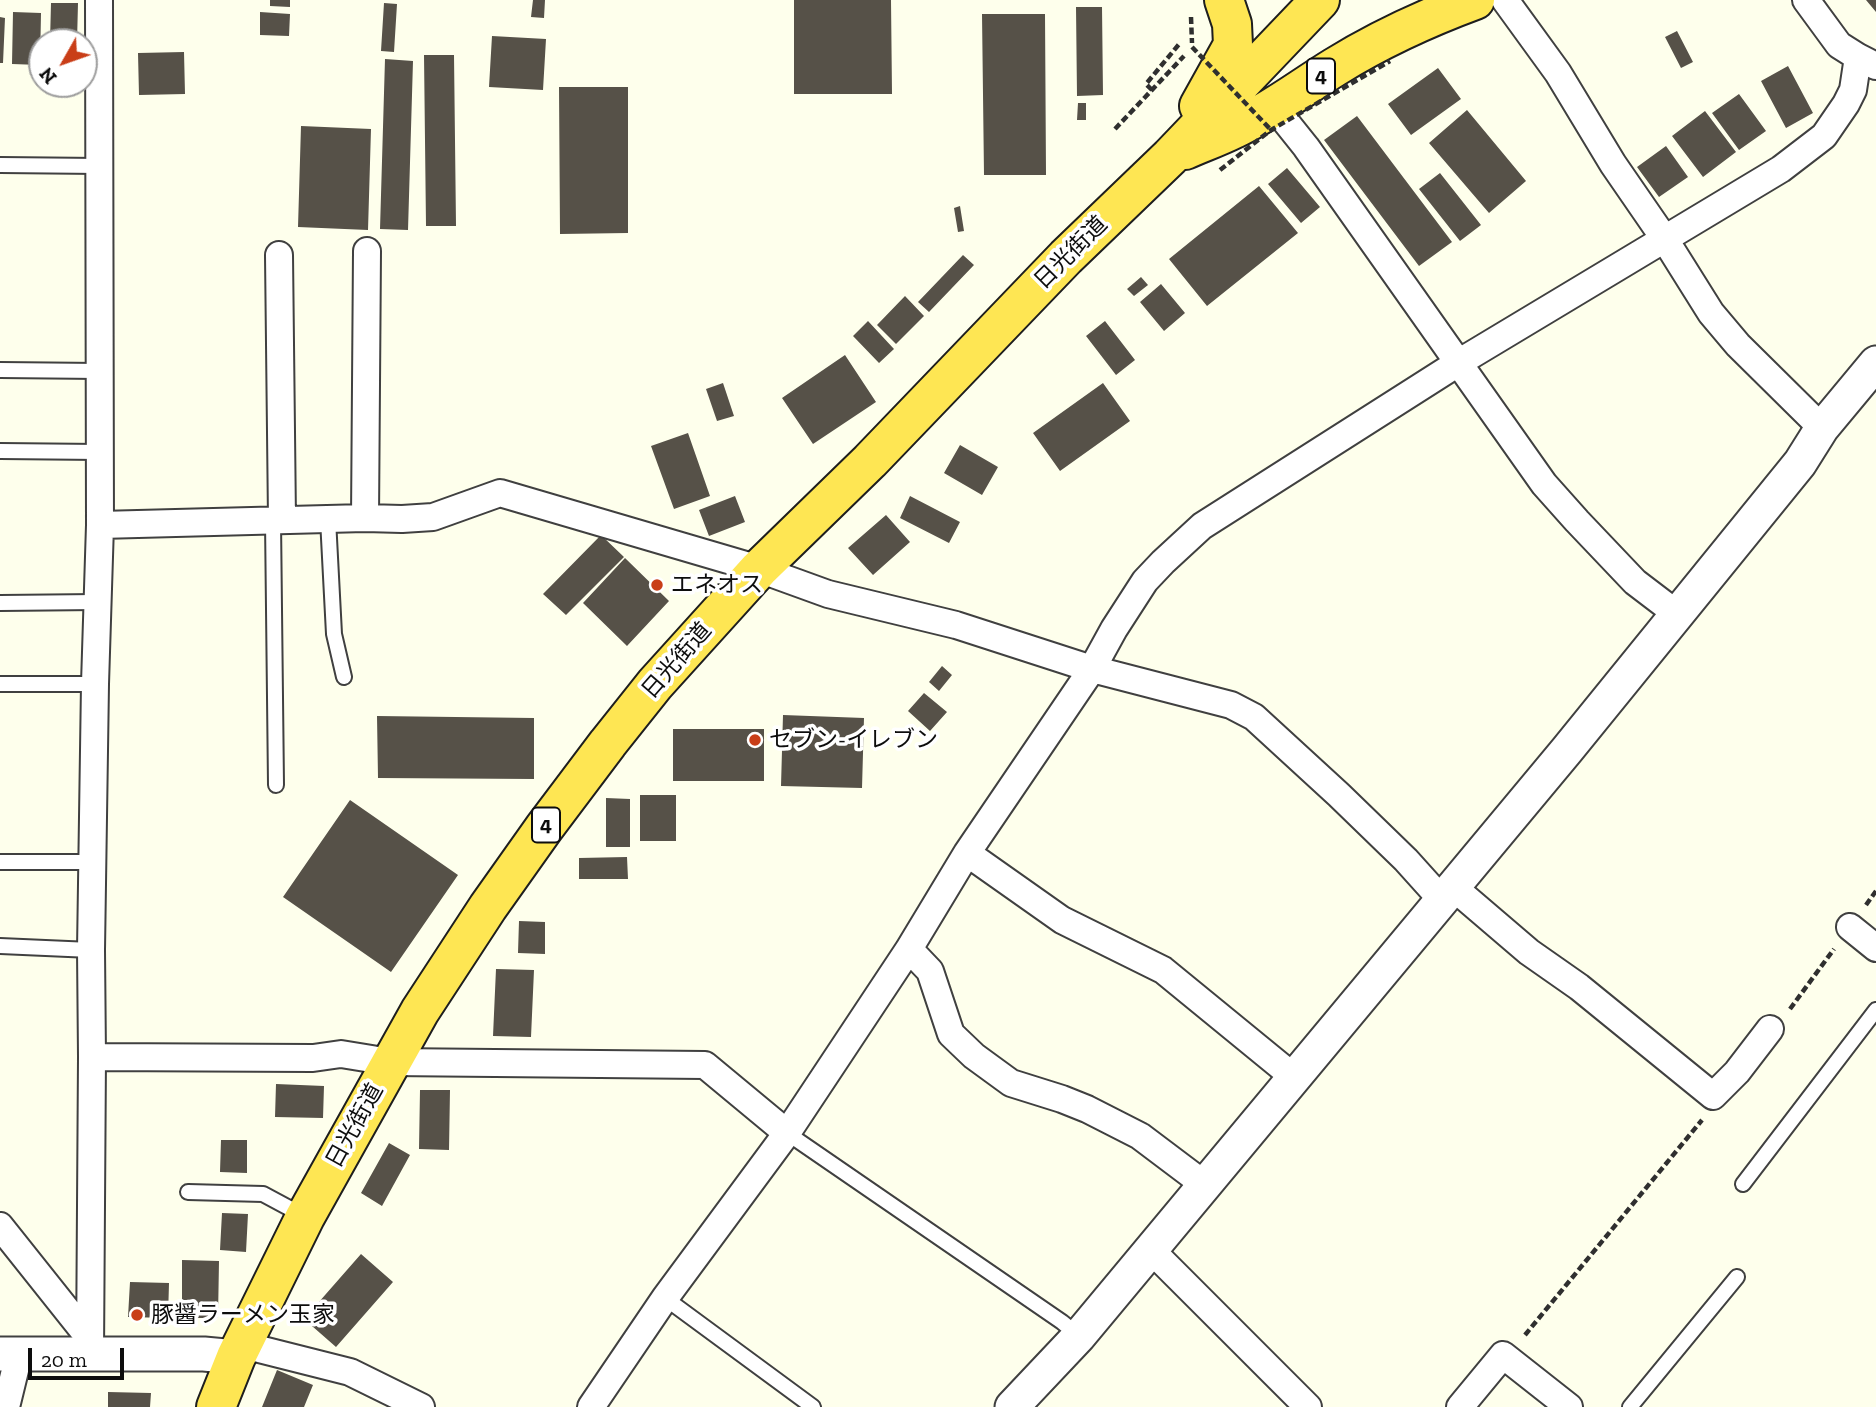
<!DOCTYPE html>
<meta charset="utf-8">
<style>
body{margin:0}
#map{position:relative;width:1876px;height:1407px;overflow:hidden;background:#feffec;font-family:"Zilla Slab",serif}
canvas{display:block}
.north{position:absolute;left:28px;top:28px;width:70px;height:70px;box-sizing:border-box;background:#fff;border:2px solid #9e9e9e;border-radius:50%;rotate:230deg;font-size:19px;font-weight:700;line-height:28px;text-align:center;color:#0d0d0d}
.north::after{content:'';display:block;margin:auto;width:24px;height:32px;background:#c93e18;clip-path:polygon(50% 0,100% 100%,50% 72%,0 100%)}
.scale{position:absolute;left:28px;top:1348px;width:96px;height:32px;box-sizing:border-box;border:4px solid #0d0d0d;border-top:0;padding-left:9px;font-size:21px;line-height:24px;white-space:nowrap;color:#0d0d0d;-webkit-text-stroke:5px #fff;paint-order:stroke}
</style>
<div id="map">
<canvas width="1876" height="1407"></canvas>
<div class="north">N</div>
<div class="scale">20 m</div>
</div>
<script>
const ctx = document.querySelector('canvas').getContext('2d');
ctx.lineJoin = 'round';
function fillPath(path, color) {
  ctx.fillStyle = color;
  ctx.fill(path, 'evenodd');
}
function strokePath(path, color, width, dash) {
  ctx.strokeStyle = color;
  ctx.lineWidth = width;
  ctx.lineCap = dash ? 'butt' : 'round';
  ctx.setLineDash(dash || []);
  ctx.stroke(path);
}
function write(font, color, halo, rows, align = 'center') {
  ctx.font = font + ' "Zilla Slab","Noto Sans JP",serif';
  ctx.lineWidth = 7;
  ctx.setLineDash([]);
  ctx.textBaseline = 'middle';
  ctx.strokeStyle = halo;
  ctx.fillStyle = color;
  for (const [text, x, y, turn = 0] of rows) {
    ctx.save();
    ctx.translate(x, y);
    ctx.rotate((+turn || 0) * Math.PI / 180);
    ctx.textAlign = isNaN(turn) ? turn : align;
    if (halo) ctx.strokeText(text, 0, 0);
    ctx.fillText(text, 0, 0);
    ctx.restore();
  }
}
fillPath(new Path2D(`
 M270,0H290V7L270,6Z
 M533,0H545L544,18L531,17Z
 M794,0H891L892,94H794Z
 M1866,0H1876V12Z
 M51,3H78L77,42H50Z
 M384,3L397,4L394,52L381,51Z
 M1076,7H1102L1103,95L1077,96Z
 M13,12L41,13L40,65L12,64Z
 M260,12L290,14L289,36L260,35Z
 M982,14H1045L1046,175H984Z
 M0,17L5,18L3,63H0Z
 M1677,31L1693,62L1681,68L1665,37Z
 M492,36L546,39L543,90L489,87Z
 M184,52L185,94L139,95L138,53Z
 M424,55H454L456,226H426Z
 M385,59L413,61L408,230L380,229Z
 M1788,66L1813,113L1786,128L1761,81Z
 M1438,68L1461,99L1411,135L1388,104Z
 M559,87H628V233L560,234Z
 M1739,94L1766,131L1739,150L1712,113Z
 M1078,103H1086V120H1077Z
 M1467,110L1526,181L1489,213L1429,143Z
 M1705,111L1736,152L1703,177L1672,136Z
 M1357,116L1452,242L1419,266L1324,140Z
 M301,126L371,129L368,230L298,227Z
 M1666,146L1688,177L1659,197L1637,167Z
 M1287,168L1320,207L1301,223L1268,184Z
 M1440,173L1481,225L1460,241L1419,189Z
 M1259,186L1298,233L1207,306L1169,259Z
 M960,206L964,231L958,232L954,208Z
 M963,255L974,265L929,312L918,302Z
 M1141,277L1148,285L1134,296L1127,289Z
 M1161,284L1185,313L1164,331L1140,302Z
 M905,296L924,316L896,344L877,325Z
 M868,321L894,349L879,363L853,336Z
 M1105,321L1135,360L1116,375L1086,336Z
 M845,355L876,402L813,444L782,398Z
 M723,383L734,416L717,421L706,389Z
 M1103,383L1130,421L1060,471L1033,433Z
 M688,433L710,496L674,509L651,446Z
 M960,445L998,467L982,495L944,473Z
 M735,496L745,522L709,536L699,510Z
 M910,496L960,522L949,543L900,518Z
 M886,515L910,542L873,575L848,548Z
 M601,535L624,557L566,615L543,594Z
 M625,558L669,601L627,646L583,603Z
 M942,666L952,675L939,691L929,682Z
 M924,693L947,712L930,731L908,711Z
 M783,715L864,718L862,788L781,786Z
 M377,716L534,718V779L378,778Z
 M673,729H764V781H673Z
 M640,795H676V841H640Z
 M606,798L630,799V847H606Z
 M350,800L458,875L391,972L283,897Z
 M627,857L628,879H579V858Z
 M519,921L545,922V954L518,953Z
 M496,969L534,970L531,1037L493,1036Z
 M276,1084L324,1086L323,1118L275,1117Z
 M420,1090H450L449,1150L419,1149Z
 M221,1140H247V1173L220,1172Z
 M389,1143L410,1155L382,1206L361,1193Z
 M222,1213L248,1214L246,1252L220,1250Z
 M361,1254L393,1282L336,1347L304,1319Z
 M182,1260L219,1261L218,1318H182Z
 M130,1282L169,1283L168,1318L128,1317Z
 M277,1370L313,1385L304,1407H262Z
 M108,1392L151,1393L150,1407H108Z`), '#565148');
const service = new Path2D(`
 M0,165L100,166
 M0,370L100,371
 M0,451L100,452
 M328,519L334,634L344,677
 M273,521L276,785
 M0,603L97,602
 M0,684H95
 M0,862H92
 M0,946L91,950
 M787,1133L1062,1322L1079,1336
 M1743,1184L1876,1010
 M188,1192L263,1194L304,1216
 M665,1298L813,1407
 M1630,1407L1737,1277`);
const minor = new Path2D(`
 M1505,0L1558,73L1613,164L1664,238L1711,313L1738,345L1822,428
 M1806,0L1839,45L1858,57L1876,66
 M1274,107L1306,147L1544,484L1577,521L1635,582L1677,614
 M279,255L282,520
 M365,518L367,251
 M100,525L365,518L402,519L433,517L500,493L759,569L828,594L956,625L1092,669L1231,705L1254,717L1339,795L1406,860L1442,900
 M967,853L1062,920L1163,970L1295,1078
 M1453,887L1529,952L1579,987L1713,1096L1737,1072L1770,1029
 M1850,927L1876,948
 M909,949L930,971L951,1034L974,1056L1011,1083L1062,1099L1087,1109L1140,1136L1205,1185
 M92,1057L313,1058L341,1054L390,1062L705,1065L787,1133
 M0,1226L90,1339
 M1151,1250L1308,1407
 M243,1345L350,1372L421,1407
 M90,1354L92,1057L91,950L95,684L100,525L99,0
 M6,1407L19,1354
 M591,1407L665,1298L787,1133L909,949L967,853L1092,669L1114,629L1145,581L1163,562L1202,526L1458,363L1781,169L1824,136L1846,104L1853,90L1858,57
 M1460,1407L1503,1355L1569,1407`);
const tertiary = new Path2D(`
 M0,1354H204L236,1357
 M1012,1407L1079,1336L1567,750L1800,463L1822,428L1876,363`);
const trunk = new Path2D(`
 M1199,106L1233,45L1232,24L1224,0
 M1185,150C1201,143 1218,137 1234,129C1270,112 1301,88 1335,67C1377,41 1429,17 1475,0
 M216,1407L236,1357L305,1217L420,1011L488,907L544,828L608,743L655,684L759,569L870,461L1066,257L1170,157L1320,0`);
strokePath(service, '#404040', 18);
strokePath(minor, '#404040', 30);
strokePath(tertiary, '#404040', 37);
strokePath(trunk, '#1e1e1e', 42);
strokePath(new Path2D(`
 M1191,17L1192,43
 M1152,90L1146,84L1180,43
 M1115,129L1184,56
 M1866,905L1876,891
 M1790,1009L1834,949
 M1525,1335L1702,1120`), '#2f2f2f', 4.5, [7, 3.5]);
strokePath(service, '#fff', 14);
strokePath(minor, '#fff', 26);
strokePath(tertiary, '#fff', 33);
strokePath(trunk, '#fee653', 38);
strokePath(new Path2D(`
 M1192,47L1271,130
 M1220,170L1271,130L1390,61`), '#2f2f2f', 4.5, [7, 3.5]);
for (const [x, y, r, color] of [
 [657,585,7,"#c93e18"],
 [755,740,7,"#c93e18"],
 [137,1315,7,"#c93e18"]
]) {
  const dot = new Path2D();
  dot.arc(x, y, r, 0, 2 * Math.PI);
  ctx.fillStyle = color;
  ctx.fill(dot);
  strokePath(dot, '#fff', 2.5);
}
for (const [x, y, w] of [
 [1321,76,28],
 [546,825,28]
]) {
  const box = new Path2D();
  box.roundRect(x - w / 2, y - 17.5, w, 35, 5);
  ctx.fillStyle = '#fff';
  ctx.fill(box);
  strokePath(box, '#0d0d0d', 2);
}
write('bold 21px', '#0d0d0d', null, [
 ["4",1321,76],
 ["4",546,825]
]);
write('23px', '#0d0d0d', '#fff', [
 ["日光街道",1071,253,-45],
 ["日光街道",677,661,-49],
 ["日光街道",355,1126,-61]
]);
write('23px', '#0d0d0d', '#fff', [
 ["エネオス",671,585],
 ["セブン-イレブン",769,740],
 ["豚醤ラーメン玉家",151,1315]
], 'left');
</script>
